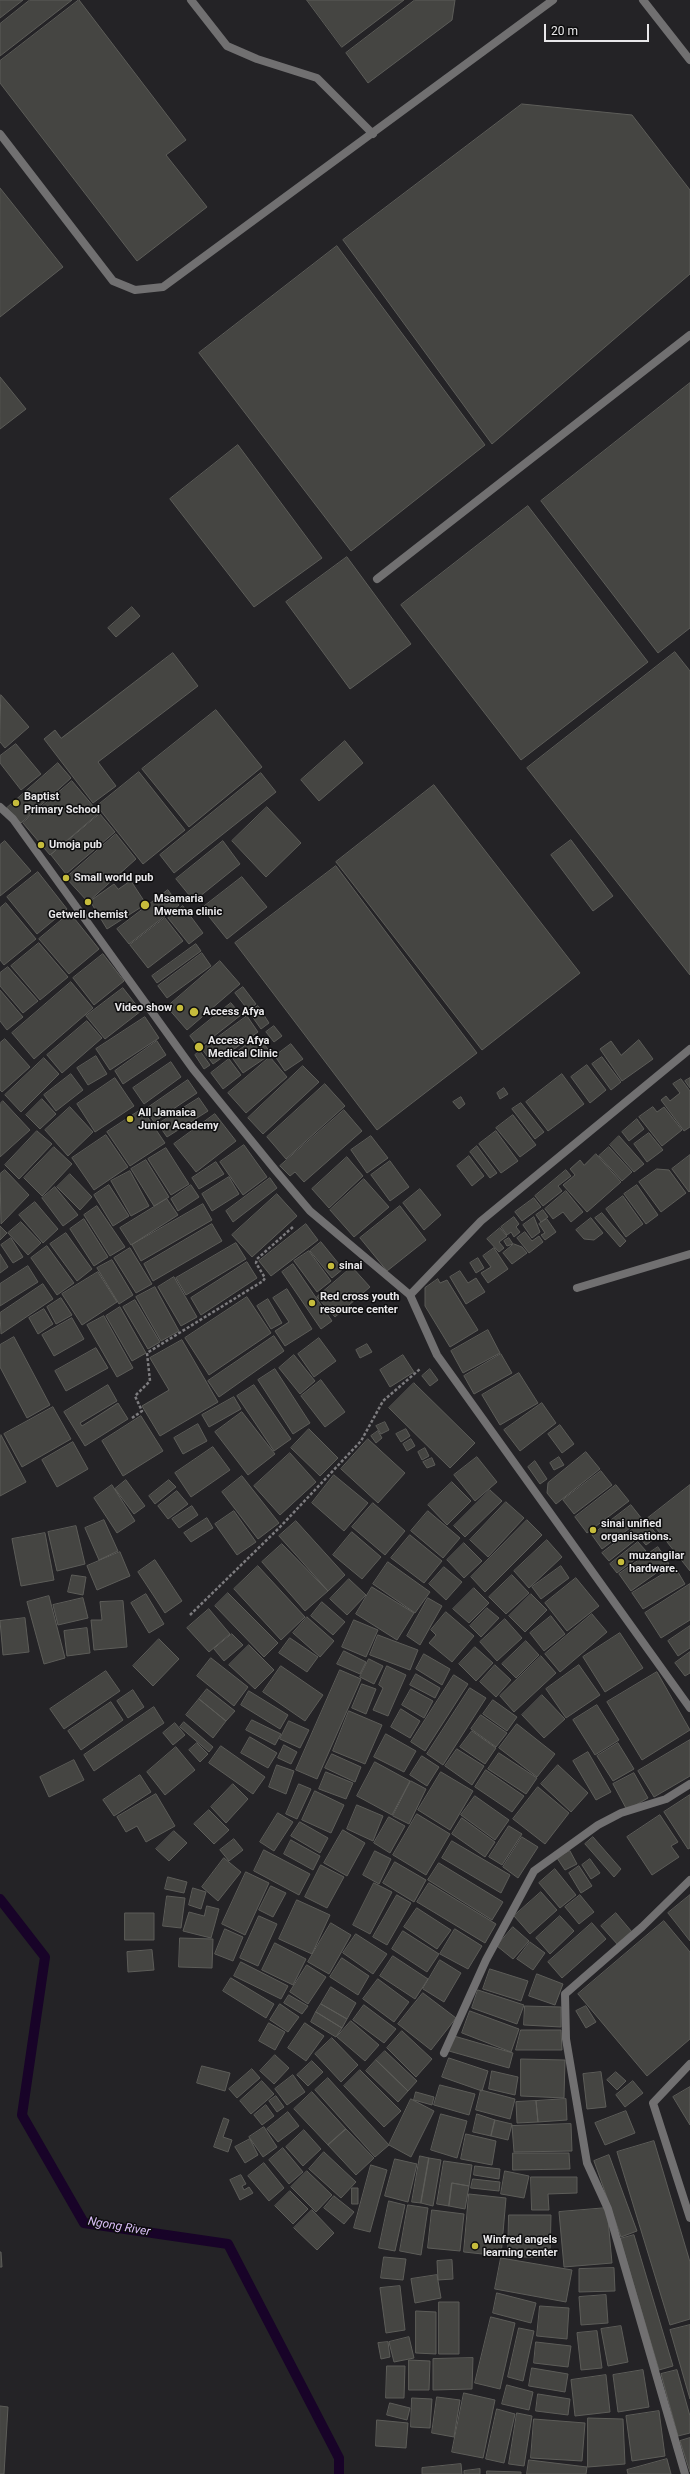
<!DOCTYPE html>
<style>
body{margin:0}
#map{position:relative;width:690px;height:2474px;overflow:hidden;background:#242326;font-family:Roboto,sans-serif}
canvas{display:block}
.scale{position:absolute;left:544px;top:24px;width:105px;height:18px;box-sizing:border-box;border:2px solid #e9e8ea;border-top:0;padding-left:5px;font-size:12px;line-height:14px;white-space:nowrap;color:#e9e8ea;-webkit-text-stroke:3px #0d0d0e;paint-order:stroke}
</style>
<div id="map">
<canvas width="690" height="2474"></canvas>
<div class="scale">20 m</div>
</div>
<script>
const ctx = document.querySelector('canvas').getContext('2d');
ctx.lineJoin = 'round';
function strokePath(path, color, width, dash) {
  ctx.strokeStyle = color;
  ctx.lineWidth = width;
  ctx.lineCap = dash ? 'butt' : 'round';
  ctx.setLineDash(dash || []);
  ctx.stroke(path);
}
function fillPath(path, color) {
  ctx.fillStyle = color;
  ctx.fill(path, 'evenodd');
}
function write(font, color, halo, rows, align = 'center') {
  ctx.font = font + ' Roboto,sans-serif';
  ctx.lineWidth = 3;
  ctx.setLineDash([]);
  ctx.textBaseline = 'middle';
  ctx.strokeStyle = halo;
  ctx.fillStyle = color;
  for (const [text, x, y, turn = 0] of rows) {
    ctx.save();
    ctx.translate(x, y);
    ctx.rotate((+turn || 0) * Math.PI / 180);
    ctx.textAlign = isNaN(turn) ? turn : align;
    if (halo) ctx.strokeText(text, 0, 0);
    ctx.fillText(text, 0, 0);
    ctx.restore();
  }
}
strokePath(new Path2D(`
 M0,1899L45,1957L22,2115L84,2223L228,2244L339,2458V2474`), '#180328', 10);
const building = new Path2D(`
 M0,0H23L0,18Z
 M30,0H72L0,56V24Z
 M79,0L186,140L166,155L207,207L137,261L0,83V61Z
 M307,0H404L342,47Z
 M415,0H455L452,20L368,83L346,53Z
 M522,104L632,115L690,190V274L492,444L343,240Z
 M0,188L63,267L0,317Z
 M337,246L485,445L351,551L199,353Z
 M0,377L26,409L0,429Z
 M690,383V628L658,653L541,501Z
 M238,445L322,558L254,607L170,499Z
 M528,506L648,662L521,760L401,605Z
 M347,557L411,644L350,689L286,602Z
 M132,607L140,616L116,637L108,628Z
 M675,652L690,671V975L527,768Z
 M173,653L198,686L98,762L116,786L93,803L44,739L55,730L61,738Z
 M1,695L29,727L5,748L0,742Z
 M216,710L262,767L189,827L142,769Z
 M345,741L363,763L319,801L301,780Z
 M16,744L41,774L21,790L0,763V756Z
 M58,763L71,778L21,823L7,808Z
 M139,772L185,830L143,864L97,806Z
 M261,773L276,792L174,873L160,855Z
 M72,781L99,813L50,855L23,823Z
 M434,785L580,973L482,1050L336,862Z
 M267,807L301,843L266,877L232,841Z
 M100,814L115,832L66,874L51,855Z
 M116,834L136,859L88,902L66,878Z
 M571,840L613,896L593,911L551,855Z
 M5,841L31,871L0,896V845Z
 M223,841L240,864L194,901L176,879Z
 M336,866L477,1053L377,1130L235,943Z
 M38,872L67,909L37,934L7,897Z
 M242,877L267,907L227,939L202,908Z
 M131,881L146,904L107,929L90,901L114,884L118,889Z
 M168,890L179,905L129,944L117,929Z
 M6,903L36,939L4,965L0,960V908Z
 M183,906L203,933L189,944L168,918Z
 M70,913L99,949L69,974L39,939Z
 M165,918L183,941L148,968L130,945Z
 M39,943L68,977L40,1000L11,966Z
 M196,944L201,951L157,983L152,976Z
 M202,953L211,966L167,998L158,986Z
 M103,954L124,981L94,1005L73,978Z
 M220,961L240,984L187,1030L167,1007Z
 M8,967L38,1001L23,1013L0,986V973Z
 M71,982L93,1008L34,1059L12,1033Z
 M243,987L256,1004L248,1010L235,993Z
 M123,988L141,1011L105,1039L86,1016Z
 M0,990L23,1017L7,1030L0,1021Z
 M231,1003L241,1015L199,1048L190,1036Z
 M258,1006L269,1023L261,1029L249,1012Z
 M247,1016L258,1032L213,1064L202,1049Z
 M145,1017L159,1038L110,1070L96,1049Z
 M87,1021L102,1038L62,1073L47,1055Z
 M274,1026L282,1036L274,1042L266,1032Z
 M259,1036L271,1054L243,1073L231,1056Z
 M5,1039L30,1067L2,1092L0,1090V1043Z
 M639,1040L653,1059L622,1081L600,1049L611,1041L621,1055Z
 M157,1041L166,1055L123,1084L115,1071Z
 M291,1044L303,1059L285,1071L275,1056Z
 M200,1051L210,1065L204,1069L195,1055Z
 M96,1056L107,1074L88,1085L77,1068Z
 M270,1057L287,1077L246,1113L228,1093Z
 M602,1057L621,1082L611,1090L592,1064Z
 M44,1058L59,1074L21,1112L5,1095Z
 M229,1059L241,1075L223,1089L211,1073Z
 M171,1062L181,1077L144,1104L133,1088Z
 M587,1065L606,1090L590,1103L571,1077Z
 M303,1066L319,1082L263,1134L248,1118Z
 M71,1074L83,1090L56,1111L44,1095Z
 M562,1074L584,1104L548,1131L526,1102Z
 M115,1078L134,1106L95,1132L77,1104Z
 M690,1078V1088L685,1081Z
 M681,1079L690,1091V1127L684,1131L661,1100L666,1096L670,1101L680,1093L673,1084Z
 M188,1080L197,1093L154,1122L146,1109Z
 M325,1084L345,1106L286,1159L267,1137Z
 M504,1088L508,1094L500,1099L497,1093Z
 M461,1097L465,1104L459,1109L453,1102Z
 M199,1098L208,1111L167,1137L158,1124Z
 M42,1099L56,1114L40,1129L26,1115Z
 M3,1101L30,1130L0,1157V1104Z
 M521,1103L544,1132L535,1139L512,1109Z
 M70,1107L93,1132L68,1156L45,1130Z
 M653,1107L657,1112L664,1107L682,1130L662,1146L639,1117Z
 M142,1109L165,1143L130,1166L107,1132Z
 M344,1110L362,1131L304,1182L295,1172L290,1176L280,1166Z
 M215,1114L236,1141L196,1172L174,1144Z
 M513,1115L536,1145L520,1157L496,1128Z
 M637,1119L644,1129L629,1141L622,1132Z
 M37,1131L52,1144L19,1179L5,1165Z
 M496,1131L518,1161L501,1173L479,1144Z
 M649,1133L663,1150L647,1162L634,1144Z
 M106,1135L128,1167L94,1190L72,1158Z
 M371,1136L388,1158L367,1173L351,1150Z
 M619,1136L644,1164L634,1172L610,1145Z
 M244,1145L267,1177L243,1195L220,1162Z
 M477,1146L497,1173L490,1178L470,1152Z
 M54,1147L72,1164L42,1196L24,1178Z
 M609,1147L632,1172L622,1181L599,1156Z
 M166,1148L189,1184L171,1195L148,1159Z
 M596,1154L621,1182L587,1212L563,1185L575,1175L570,1169L580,1160L584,1165Z
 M690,1155V1191L689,1192L672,1169Z
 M469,1156L484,1176L472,1186L457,1166Z
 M347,1157L363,1176L329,1208L312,1189Z
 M146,1160L169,1197L154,1206L131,1169Z
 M390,1161L409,1187L390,1201L371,1175Z
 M216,1162L224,1174L199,1189L192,1178Z
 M657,1169L669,1170L686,1193L661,1212L639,1182Z
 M5,1170L29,1195L1,1224L0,1174Z
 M566,1170L571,1176L558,1186L562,1191L543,1206L535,1196Z
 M130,1171L149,1206L131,1216L111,1181Z
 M70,1174L92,1197L80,1210L57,1187Z
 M229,1177L239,1194L212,1211L202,1194Z
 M270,1178L277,1188L233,1222L226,1211Z
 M364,1179L389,1207L354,1237L330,1210Z
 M109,1185L129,1216L113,1226L94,1195Z
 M191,1185L199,1197L178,1211L171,1199Z
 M637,1185L658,1215L646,1224L624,1194Z
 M55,1187L78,1215L63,1226L42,1198Z
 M420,1189L441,1215L424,1230L403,1203Z
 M566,1191L583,1212L571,1222L563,1212L553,1219L545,1209Z
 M277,1194L297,1216L252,1257L232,1235Z
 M623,1196L643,1224L626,1237L606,1209Z
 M534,1198L541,1207L522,1221L515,1212Z
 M167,1199L178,1215L131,1245L120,1228Z
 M35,1202L58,1229L43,1243L19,1215Z
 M203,1204L212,1220L141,1261L132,1245Z
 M97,1206L125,1247L110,1256L84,1215Z
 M400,1206L426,1240L387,1271L360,1238Z
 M543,1210L548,1217L541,1222L536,1215Z
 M602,1213L626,1241L620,1247L595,1218Z
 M514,1217L519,1224L516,1227L520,1232L514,1237L511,1232L507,1235L501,1227Z
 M534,1217L540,1232L532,1238L523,1225Z
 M591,1218L603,1233L594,1240L584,1239L576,1230Z
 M84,1219L108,1257L94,1266L70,1229Z
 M547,1219L556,1232L545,1240L541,1235L545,1233L539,1224Z
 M21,1222L41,1243L28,1255L8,1233Z
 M212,1224L222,1241L153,1281L144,1264Z
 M306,1224L318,1240L271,1276L259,1261Z
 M0,1226L7,1233L0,1240Z
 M500,1228L507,1236L499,1242L504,1248L499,1252L487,1239Z
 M525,1232L532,1241L539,1236L543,1242L529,1253L517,1238Z
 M66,1233L92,1269L77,1281L50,1244Z
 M11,1238L23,1257L13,1263L1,1245Z
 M509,1238L513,1244L507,1246L504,1241Z
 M321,1242L343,1269L332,1278L310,1251Z
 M236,1243L246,1259L186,1295L176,1278Z
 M514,1244L522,1247L527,1253L512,1264L503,1253Z
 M47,1246L74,1283L57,1295L31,1258Z
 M130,1248L152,1284L136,1293L114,1258Z
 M494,1248L508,1269L488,1283L481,1273L491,1267L483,1256Z
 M309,1251L331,1281L317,1292L294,1261Z
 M0,1254L8,1267L0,1273Z
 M478,1258L484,1268L476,1273L470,1263Z
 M112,1260L133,1295L119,1304L97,1268Z
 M247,1262L257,1278L201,1315L191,1298Z
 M293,1264L332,1321L321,1329L282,1272Z
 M28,1266L38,1282L0,1306V1284Z
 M352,1267L370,1287L335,1317L317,1297Z
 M460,1271L468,1283L476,1278L485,1292L466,1304L450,1277Z
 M98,1272L117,1302L82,1325L62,1294Z
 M174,1277L197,1317L181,1326L158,1287Z
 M438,1279L440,1283L447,1280L478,1330L450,1347L425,1306V1288Z
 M43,1284L53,1299L1,1334L0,1313Z
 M155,1287L179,1331L161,1341L136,1297Z
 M287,1289L312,1329L285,1346L275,1331L289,1322L273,1298Z
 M247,1297L271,1333L209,1375L185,1338Z
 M61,1298L72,1315L56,1324L47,1307Z
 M268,1299L282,1323L271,1329L257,1306Z
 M135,1300L160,1342L148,1349L123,1307Z
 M120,1307L146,1353L132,1361L106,1316Z
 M44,1309L53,1324L38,1334L29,1318Z
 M104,1316L133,1368L117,1377L87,1325Z
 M72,1318L84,1339L54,1356L42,1335Z
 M488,1330L500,1353L463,1373L451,1351Z
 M274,1336L284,1351L219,1397L208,1381Z
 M14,1337L50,1405L27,1418L0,1367V1345Z
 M319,1338L336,1361L314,1377L298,1354Z
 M182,1340L218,1402L160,1436L142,1406L169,1390L150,1358Z
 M367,1344L372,1352L360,1358L356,1350Z
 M96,1348L108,1368L66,1391L55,1371Z
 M501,1354L512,1373L474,1394L464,1376Z
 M294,1355L315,1381L300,1394L279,1368Z
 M403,1355L414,1372L390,1387L380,1370Z
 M275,1369L310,1423L293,1434L258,1380Z
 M430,1369L438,1380L430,1386L422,1376Z
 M519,1373L538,1403L500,1425L482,1395Z
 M321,1380L345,1412L325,1427L301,1396Z
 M414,1383L475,1443L450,1468L389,1408Z
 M108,1385L117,1401L80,1423L82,1426L118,1403L128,1419L85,1446L64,1412Z
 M254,1385L291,1439L274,1451L237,1396Z
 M234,1397L241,1409L209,1427L202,1415Z
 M542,1403L556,1423L520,1451L504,1430Z
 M53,1407L71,1439L22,1467L4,1434Z
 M242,1412L275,1454L248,1475L215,1432Z
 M141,1416L163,1451L123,1476L102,1441Z
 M385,1422L389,1430L381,1434L376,1426Z
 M198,1424L207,1441L183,1454L174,1438Z
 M560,1425L574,1444L562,1453L548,1434Z
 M309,1429L338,1458L320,1476L291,1448Z
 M406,1429L410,1436L401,1442L396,1434Z
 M378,1431L382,1438L376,1443L371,1436Z
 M1,1435L26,1482L0,1496V1436Z
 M368,1439L405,1473L378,1503L341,1469Z
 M411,1439L415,1446L407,1451L403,1444Z
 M73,1442L88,1469L57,1487L42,1460Z
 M213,1447L230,1470L191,1497L175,1473Z
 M425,1448L429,1456L422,1460L418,1452Z
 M586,1452L600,1469L556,1504L547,1493L548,1483Z
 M290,1453L316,1482L280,1515L254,1486Z
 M477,1457L497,1482L475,1501L454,1475Z
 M559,1457L564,1465L554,1470L550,1463Z
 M432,1458L435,1465L427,1468L423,1462Z
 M535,1461L547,1479L540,1484L528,1467Z
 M601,1471L612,1485L574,1514L563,1500Z
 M334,1475L368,1503L344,1531L312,1503Z
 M242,1476L279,1523L258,1539L222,1492Z
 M126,1480L145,1506L134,1514L115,1489Z
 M169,1480L176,1487L155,1504L149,1496Z
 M452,1482L471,1501L447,1525L428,1505Z
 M112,1485L135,1521L117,1533L94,1498Z
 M616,1485L629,1501L587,1533L575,1517Z
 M690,1485V1571L648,1518Z
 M490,1490L502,1501L465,1537L454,1526Z
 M177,1491L188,1504L168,1519L158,1506Z
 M506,1502L524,1518L488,1557L470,1540Z
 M373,1503L405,1531L385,1555L352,1527Z
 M631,1505L642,1519L602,1549L592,1535Z
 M192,1506L198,1515L179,1528L172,1519Z
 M234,1511L256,1542L237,1555L215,1524Z
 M428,1511L460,1538L443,1558L411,1531Z
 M207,1518L213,1528L191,1542L184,1533Z
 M104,1520L118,1551L99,1560L85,1528Z
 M527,1520L542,1535L485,1592L471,1577Z
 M645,1520L658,1536L646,1545L639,1537L609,1561L602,1553Z
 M296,1521L345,1575L328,1591L279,1536Z
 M76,1526L85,1564L57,1571L48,1532Z
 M352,1532L381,1557L362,1579L333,1555Z
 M45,1533L54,1580L21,1586L12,1539Z
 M410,1535L442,1561L424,1583L391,1558Z
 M547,1540L562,1557L529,1588L514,1571Z
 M638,1542L646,1551L617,1573L610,1564Z
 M464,1543L482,1561L464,1578L447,1560Z
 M282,1544L328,1591L305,1611L262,1562Z
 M658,1547L669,1564L631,1591L619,1574Z
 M120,1552L130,1576L97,1590L87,1566Z
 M155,1560L182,1601L165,1613L138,1572Z
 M388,1562L430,1592L415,1613L373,1584Z
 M258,1566L305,1617L281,1640L234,1589Z
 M561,1566L569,1578L541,1599L532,1587Z
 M444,1567L462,1582L446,1600L429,1584Z
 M675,1567L685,1584L643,1609L632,1593Z
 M72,1575L86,1577L83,1595L68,1592Z
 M512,1575L529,1593L506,1614L489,1597Z
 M576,1578L599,1606L567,1631L545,1603Z
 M349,1579L366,1595L347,1615L330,1599Z
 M690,1584V1620L661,1638L645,1613Z
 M372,1587L414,1613L397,1640L356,1614Z
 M474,1588L489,1603L469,1623L453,1609Z
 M228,1593L278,1643L264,1657L215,1606Z
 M146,1594L164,1624L149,1633L131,1603Z
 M531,1594L547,1610L525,1632L509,1616Z
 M49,1596L65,1658L44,1664L27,1602Z
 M83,1598L88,1618L58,1625L53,1605Z
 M428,1598L442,1606L420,1645L407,1636Z
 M123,1601L127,1647L94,1650L91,1620H102L100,1602Z
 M322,1602L345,1622L333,1635L311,1616Z
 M487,1608L499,1618L481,1637L470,1626Z
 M209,1609L230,1634L209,1652L187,1628Z
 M446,1612L474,1636L452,1662L429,1643L436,1635L431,1630Z
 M592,1614L607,1632L560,1672L545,1654Z
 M551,1616L565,1634L544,1651L530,1633Z
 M307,1617L334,1641L320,1657L293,1633Z
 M25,1618L29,1652L3,1655L0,1621Z
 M505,1619L522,1638L497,1661L480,1642Z
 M354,1620L378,1630L366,1657L342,1647Z
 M690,1626V1648L678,1656L668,1641Z
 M87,1628L90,1653L67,1656L64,1631Z
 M620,1633L643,1668L605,1692L583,1657Z
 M232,1634L243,1645L224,1661L214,1649Z
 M378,1635L418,1650L410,1670L370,1655Z
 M290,1638L318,1657L307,1672L279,1653Z
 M159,1639L179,1659L153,1686L133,1666Z
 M526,1641L539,1655L516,1678L502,1664Z
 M249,1645L274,1670L255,1689L229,1665Z
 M475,1647L493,1663L476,1681L459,1664Z
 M344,1651L366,1662L360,1674L337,1664Z
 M690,1652V1673L685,1676L675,1663Z
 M424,1654L450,1669L442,1685L416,1669Z
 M541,1656L556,1673L514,1712L500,1696Z
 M211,1658L248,1687L234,1706L197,1676Z
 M369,1659L383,1666L374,1684L360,1677Z
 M495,1665L511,1680L496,1697L480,1682Z
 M579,1665L600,1695L566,1718L546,1689Z
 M281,1666L323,1695L305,1721L263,1692Z
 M387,1666L406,1675L388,1716L373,1710L383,1688L379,1685Z
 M340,1670L361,1679L317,1779L296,1770Z
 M106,1671L120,1691L64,1729L50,1709Z
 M657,1672L690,1730L642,1760L607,1702Z
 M416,1674L440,1688L435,1698L410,1685Z
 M454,1675L468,1684L425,1751L411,1742Z
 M362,1684L376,1689L366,1714L352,1708Z
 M470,1688L486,1698L443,1765L427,1754Z
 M207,1689L235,1711L226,1721L199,1699Z
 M411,1689L433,1701L424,1718L402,1705Z
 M133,1690L144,1707L128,1718L117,1701Z
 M249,1691L288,1715L280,1729L241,1705Z
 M542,1695L565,1719L544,1738L522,1715Z
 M199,1699L226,1721L213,1738L186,1715Z
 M493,1700L517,1717L507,1731L483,1714Z
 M111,1702L123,1720L81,1750L68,1731Z
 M597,1705L619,1740L595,1755L573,1720Z
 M154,1707L164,1723L94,1771L84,1755Z
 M401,1709L420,1721L410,1738L391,1727Z
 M349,1711L382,1725L365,1764L333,1751Z
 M481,1715L507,1733L496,1747L471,1729Z
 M252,1720L281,1734L275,1745L246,1730Z
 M289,1721L309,1730L300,1748L280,1739Z
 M184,1722L213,1747L209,1752L180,1727Z
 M175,1723L185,1735L173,1745L163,1733Z
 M517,1724L555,1754L537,1777L499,1748Z
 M472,1731L496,1748L485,1764L460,1747Z
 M386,1734L416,1751L404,1772L374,1757Z
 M250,1737L277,1753L268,1768L241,1753Z
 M690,1740V1776L654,1797L638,1771Z
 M197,1743L208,1754L200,1762L189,1750Z
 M618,1743L634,1769L613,1781L597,1756Z
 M284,1745L297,1752L291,1764L278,1758Z
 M221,1746L265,1777L253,1794L209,1763Z
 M176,1747L195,1770L165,1795L147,1772Z
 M457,1749L484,1766L472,1785L445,1766Z
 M588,1752L611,1792L596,1800L573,1761Z
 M499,1753L537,1778L526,1794L488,1769Z
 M332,1754L361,1767L355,1782L325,1768Z
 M422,1756L439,1767L427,1786L410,1775Z
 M74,1760L84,1780L49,1797L40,1777Z
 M375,1762L410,1781L392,1815L357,1796Z
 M277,1765L294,1771L286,1794L269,1787Z
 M558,1765L588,1793L571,1812L541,1784Z
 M486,1770L524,1796L512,1812L475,1787Z
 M326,1772L353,1783L346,1799L319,1789Z
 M441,1772L473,1791L450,1830L418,1810Z
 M634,1773L648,1798L627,1810L613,1784Z
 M140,1775L151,1792L114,1816L103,1800Z
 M411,1781L426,1789L409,1824L393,1816Z
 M233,1784L248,1799L226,1823L211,1807Z
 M299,1784L311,1789L297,1819L286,1814Z
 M538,1787L569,1813L545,1844L513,1819Z
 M315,1791L344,1805L331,1833L302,1820Z
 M156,1794L175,1826L146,1842L137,1826L126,1832L117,1817Z
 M690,1795V1848L688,1849L664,1812Z
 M475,1796L509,1820L495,1840L461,1815Z
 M357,1805L383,1816L373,1841L347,1829Z
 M209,1810L229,1830L214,1844L194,1824Z
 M278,1813L293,1822L274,1851L260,1842Z
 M417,1814L450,1834L426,1875L393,1855Z
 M660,1815L678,1842L671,1846L679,1857L652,1875L627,1837Z
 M389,1817L405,1826L390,1853L374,1843Z
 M462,1818L495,1842L485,1857L452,1834Z
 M300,1822L328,1838L320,1853L291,1836Z
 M509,1826L522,1834L502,1865L489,1857Z
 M343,1830L365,1843L347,1876L324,1863Z
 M174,1831L187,1843L169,1861L156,1849Z
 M522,1837L538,1847L518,1878L503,1867Z
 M593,1837L621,1869L614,1877L585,1844Z
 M234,1839L243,1850L229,1861L220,1850Z
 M291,1840L320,1856L313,1870L284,1854Z
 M452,1841L510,1875L501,1893L442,1858Z
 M264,1850L310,1874L299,1895L254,1871Z
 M375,1851L391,1859L379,1884L363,1875Z
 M570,1851L577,1864L565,1870L557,1858Z
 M224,1858L241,1872L218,1901L202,1887Z
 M590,1859L600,1873L591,1879L582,1865Z
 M395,1862L426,1880L414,1902L383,1883Z
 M439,1863L503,1902L492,1920L428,1880Z
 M321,1865L344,1877L327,1908L305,1897Z
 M579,1866L592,1886L581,1893L569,1873Z
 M555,1869L576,1895L560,1908L539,1883Z
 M246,1872L269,1883L245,1935L222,1924Z
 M168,1877L187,1882L184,1893L165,1889Z
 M374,1883L392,1892L370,1934L353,1925Z
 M429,1883L496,1924L485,1943L417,1902Z
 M271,1886L286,1893L273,1917L259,1910Z
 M193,1888L206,1892L201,1909L189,1905Z
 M541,1892L557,1910L530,1934L514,1916Z
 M397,1895L411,1903L387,1945L373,1937Z
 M580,1895L594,1912L579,1924L565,1907Z
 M690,1895V1941L668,1913Z
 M167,1896L185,1898L181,1928L163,1926Z
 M297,1900L330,1915L312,1954L279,1939Z
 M207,1906L219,1909L211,1938L183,1931L189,1912L204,1916Z
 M417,1908L451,1930L437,1949L404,1927Z
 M125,1913H154V1940H125Z
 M616,1913L632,1932L618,1945L601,1926Z
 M259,1916L277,1924L258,1966L240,1958Z
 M560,1916L574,1931L550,1954L536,1938Z
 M664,1921L690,1952V2039L647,2076L578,1994Z
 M331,1923L351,1935L329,1974L308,1962Z
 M592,1923L606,1939L562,1978L548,1962Z
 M513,1927L529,1941L513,1959L497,1946Z
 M225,1929L243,1937L233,1961L215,1954Z
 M455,1929L482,1946L468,1969L440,1954Z
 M403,1931L439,1954L427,1972L392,1949Z
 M356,1934L387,1954L373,1974L343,1953Z
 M180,1938L213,1939L212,1968L179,1967Z
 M530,1942L545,1953L533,1970L517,1959Z
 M275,1943L306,1959L293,1985L262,1970Z
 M152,1950L154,1970L128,1972L127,1952Z
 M393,1956L428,1979L415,1999L380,1976Z
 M342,1958L369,1976L358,1995L330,1977Z
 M440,1960L461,1973L444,2002L423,1989Z
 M241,1962L288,1986L281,1999L234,1976Z
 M307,1965L326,1977L308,2004L290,1992Z
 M490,1969L528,1981L521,2001L483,1989Z
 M537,1974L563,1984L555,2005L529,1996Z
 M231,1978L274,2004L266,2018L223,1991Z
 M378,1979L409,2002L394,2022L363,1999Z
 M331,1987L356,2003L347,2019L321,2004Z
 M478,1990L524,2005L517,2024L472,2008Z
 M423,1993L456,2018L431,2050L398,2024Z
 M289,1995L308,2006L302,2014L284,2003Z
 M280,2004L299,2017L288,2032L270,2020Z
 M321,2004L347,2019L342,2028L316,2012Z
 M364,2005L396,2029L384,2043L353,2020Z
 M525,2006L561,2007V2027L524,2025Z
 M586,2006L596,2022L586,2028L576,2011Z
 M470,2011L519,2029L511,2052L462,2033Z
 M316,2012L342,2028L336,2037L311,2022Z
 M351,2021L379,2045L365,2061L337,2037Z
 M269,2023L285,2032L275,2050L259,2041Z
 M305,2023L324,2036L306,2061L288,2048Z
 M521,2030H561L562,2050H516Z
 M402,2031L432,2059L416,2077L387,2048Z
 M454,2036L513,2053L509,2068L449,2051Z
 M332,2038L358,2065L341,2082L315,2054Z
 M385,2051L417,2081L408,2091L376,2060Z
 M275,2055L289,2068L274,2084L260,2071Z
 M449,2058L488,2071L482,2091L442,2077Z
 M521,2059L565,2060L564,2098L521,2096Z
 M376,2060L408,2091L398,2102L366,2071Z
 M312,2061L323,2072L308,2086L297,2075Z
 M202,2066L230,2073L225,2091L197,2083Z
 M252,2069L260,2078L237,2098L229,2089Z
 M360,2070L401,2111L384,2127L344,2086Z
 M492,2071L518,2077L515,2095L489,2089Z
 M601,2072L606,2107L587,2109L583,2074Z
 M616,2072L626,2081L617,2090L607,2080Z
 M293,2075L305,2092L287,2105L275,2089Z
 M328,2078L389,2145L375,2157L315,2090Z
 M262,2081L274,2094L251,2114L240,2101Z
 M633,2081L643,2093L625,2107L616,2095Z
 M440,2085L475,2094L469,2115L434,2105Z
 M690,2087V2125L673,2097Z
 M481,2090L515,2099L510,2119L476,2110Z
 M312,2092L346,2129L328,2145L294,2109Z
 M416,2092L434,2097L432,2105L414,2100Z
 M276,2096L284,2107L277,2112L269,2101Z
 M411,2099L434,2111L411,2157L389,2145Z
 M566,2099L567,2120L538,2122L536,2101Z
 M536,2101L538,2122L517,2123L516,2102Z
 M266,2105L274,2116L262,2125L254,2115Z
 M626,2111L635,2133L605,2145L595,2123Z
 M288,2112L299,2126L278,2142L267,2129Z
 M441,2114L467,2121L457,2158L431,2150Z
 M477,2114L495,2120L491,2136L473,2132Z
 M224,2118L229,2120L223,2137L232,2140L228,2152L214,2147Z
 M495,2120L512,2124L508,2140L491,2136Z
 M571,2124L572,2151L514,2152L512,2126Z
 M264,2127L277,2147L263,2157L249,2137Z
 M346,2129L374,2158L356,2175L328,2145Z
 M304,2130L321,2149L303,2166L286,2147Z
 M466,2134L496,2141L492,2165L461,2159Z
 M250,2139L258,2155L245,2163L235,2147Z
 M654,2141L690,2262V2319L670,2325L617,2152Z
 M283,2148L303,2172L289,2184L269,2160Z
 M324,2152L356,2182L341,2198L309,2169Z
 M513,2153H569L570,2169L513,2170Z
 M609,2155L637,2231L621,2237L594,2161Z
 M420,2156L429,2158L421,2203L412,2202Z
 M429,2158L441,2160L433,2206L421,2203Z
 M395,2159L417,2164L408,2202L385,2196Z
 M444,2161L472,2165L469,2186L452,2183L449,2206L437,2204Z
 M264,2163L284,2188L269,2201L248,2176Z
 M371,2165L387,2170L370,2232L354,2228Z
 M475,2166L500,2169L499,2179L474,2175Z
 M307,2171L332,2195L316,2212L291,2187Z
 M505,2171L529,2176L524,2198L501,2194Z
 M241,2175L246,2184L242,2186L244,2190L249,2187L253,2193L240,2200L230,2180Z
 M531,2177H577V2193L548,2194L549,2210H532Z
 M473,2179L500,2182L499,2191L471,2188Z
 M452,2183L469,2186L465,2209L449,2206Z
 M352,2188H358V2204H352Z
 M290,2191L308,2209L293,2224L275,2206Z
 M469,2194L506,2198L501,2256L464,2252Z
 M334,2196L354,2212L344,2224L324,2208Z
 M389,2201L405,2205L395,2251L379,2248Z
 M408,2205L428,2208L421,2255L400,2251Z
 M607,2208L612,2263L564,2267L559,2212Z
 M312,2210L334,2233L317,2250L294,2228Z
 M432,2210L464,2214L460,2251L428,2248Z
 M509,2215H551L550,2257H508Z
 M634,2235L673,2366L659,2370L620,2239Z
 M0,2252H1L2,2267H0Z
 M384,2257L406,2259L403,2280L381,2278Z
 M501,2258L572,2270L566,2302L495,2289Z
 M452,2260L453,2279L438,2280L437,2261Z
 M614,2268L615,2291L579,2292V2269Z
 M437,2275L441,2298L415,2303L411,2279Z
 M400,2286L405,2330L386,2333L380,2288Z
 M497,2293L536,2303L531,2323L493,2313Z
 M606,2295L608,2323L581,2325L579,2297Z
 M439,2302H459V2354H439Z
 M540,2306L569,2308L567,2339L537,2336Z
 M416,2311L436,2312V2354L416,2353Z
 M491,2317L515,2323L500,2389L475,2383Z
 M690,2325V2399L670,2330Z
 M621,2326L628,2362L608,2366L601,2329Z
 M519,2328L534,2331L523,2381L508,2377Z
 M597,2331L602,2368L581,2370L577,2333Z
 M409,2337L414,2358L394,2362L389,2342Z
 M388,2342L390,2357L381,2359L378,2343Z
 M536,2342L571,2346L568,2367L534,2363Z
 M473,2358L472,2389L433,2390V2359Z
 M409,2360L430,2361L429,2390H409Z
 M387,2366H405L404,2398H386Z
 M532,2368L568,2374L565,2392L529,2386Z
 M643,2370L649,2407L618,2412L613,2375Z
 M677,2370L690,2416V2433L678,2436L661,2374Z
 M606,2375L610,2412L575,2416L571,2380Z
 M507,2385L533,2392L529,2410L502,2404Z
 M464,2393L495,2400L483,2458L452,2452Z
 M538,2394L570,2399L568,2415L536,2411Z
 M437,2397L460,2400L454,2437L432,2433Z
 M412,2398L432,2399L430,2428L411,2427Z
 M390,2403L410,2408L407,2420L387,2415Z
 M0,2406L8,2407L4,2474H0Z
 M497,2409L515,2414L504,2463L486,2459Z
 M659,2411L665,2456L632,2461L626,2416Z
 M517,2413L532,2416L524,2466L509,2464Z
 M588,2418L623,2419L625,2464L588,2467Z
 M534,2419L585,2423L582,2461L531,2458Z
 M377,2420L408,2423L406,2448L376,2446Z
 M690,2438V2472L680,2441Z
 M667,2459L671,2474H628L627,2470Z
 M529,2460L587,2467L586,2474H527Z
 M461,2464L462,2474H422V2468Z
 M480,2469V2474H464V2471Z
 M487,2471L521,2472V2474H487Z`);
fillPath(building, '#454542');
strokePath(building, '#5d5d59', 1);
strokePath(new Path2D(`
 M132,1418L142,1411L135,1396L150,1381L147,1353L263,1281L265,1278L256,1263L257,1259L294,1226
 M190,1615L280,1527L361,1441L383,1401L420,1369`), '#7d7c7f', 2.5, [3, 2]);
strokePath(new Path2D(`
 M191,0L227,46L257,59L317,78L373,134
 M0,134L113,281L135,290L163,287L553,0
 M377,579L690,335
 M577,1288L690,1254
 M410,1295L481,1221L690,1049`), '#717071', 8);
strokePath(new Path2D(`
 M643,0L690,60
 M0,807L13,819L193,1069L276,1171L310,1211L410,1295L437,1355L690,1708
 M444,2053L486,1960L534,1871L598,1825L621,1813L666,1799L690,1784
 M690,2064L653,2103L690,2218
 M685,2474L608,2209L587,2163L566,2039L565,1994L642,1927L690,1880`), '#717071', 8);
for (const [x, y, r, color] of [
 [16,803,4,"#c6bc3c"],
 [41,845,4,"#c6bc3c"],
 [66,878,4,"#c6bc3c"],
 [88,902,4,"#c6bc3c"],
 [145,905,5,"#c6bc3c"],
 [180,1008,4,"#c6bc3c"],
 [194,1012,5,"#c6bc3c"],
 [199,1047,5,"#c6bc3c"],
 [130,1119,4,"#c6bc3c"],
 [331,1266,4,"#c6bc3c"],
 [312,1303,4,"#c6bc3c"],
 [593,1530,4,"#c6bc3c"],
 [621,1562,4,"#c6bc3c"],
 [475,2246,4,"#c6bc3c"]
]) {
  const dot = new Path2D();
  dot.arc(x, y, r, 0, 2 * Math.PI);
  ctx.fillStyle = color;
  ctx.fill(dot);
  strokePath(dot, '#0d0d0e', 1.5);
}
write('bold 11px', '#e9e8ea', '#0d0d0e', [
 ["Baptist",24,797],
 ["Primary School",24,810],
 ["Umoja pub",49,845],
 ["Small world pub",74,878],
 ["Msamaria",154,899],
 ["Mwema clinic",154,912],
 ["Getwell chemist",88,915,"center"],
 ["Video show",172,1008,"right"],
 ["Access Afya",203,1012],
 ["Access Afya",208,1041],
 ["Medical Clinic",208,1054],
 ["All Jamaica",138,1113],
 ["Junior Academy",138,1126],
 ["sinai",339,1266],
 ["Red cross youth",320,1297],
 ["resource center",320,1310],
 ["sinai unified",601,1524],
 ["organisations.",601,1537],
 ["muzangilar",629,1556],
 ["hardware.",629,1569],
 ["Winfred angels",483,2240],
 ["learning center",483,2253]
], 'left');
write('italic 12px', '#dabef7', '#0d0d0e', [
 ["Ngong River",119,2227,10]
]);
</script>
